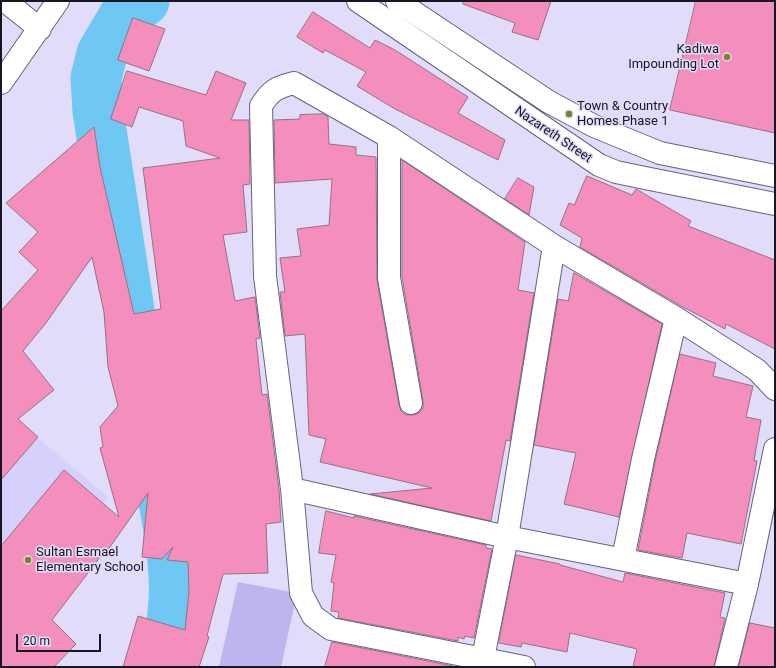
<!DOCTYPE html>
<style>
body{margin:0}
#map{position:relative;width:776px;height:668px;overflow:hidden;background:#e0dcfa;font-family:Roboto,sans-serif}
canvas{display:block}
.frame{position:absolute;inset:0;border:2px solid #181623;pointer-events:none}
.scale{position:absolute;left:16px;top:634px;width:85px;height:18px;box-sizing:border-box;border:2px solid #181623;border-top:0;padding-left:5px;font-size:12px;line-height:14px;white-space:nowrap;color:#181623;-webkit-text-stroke:3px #e0dcfa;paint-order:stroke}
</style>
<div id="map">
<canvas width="776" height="668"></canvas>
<div class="frame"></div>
<div class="scale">20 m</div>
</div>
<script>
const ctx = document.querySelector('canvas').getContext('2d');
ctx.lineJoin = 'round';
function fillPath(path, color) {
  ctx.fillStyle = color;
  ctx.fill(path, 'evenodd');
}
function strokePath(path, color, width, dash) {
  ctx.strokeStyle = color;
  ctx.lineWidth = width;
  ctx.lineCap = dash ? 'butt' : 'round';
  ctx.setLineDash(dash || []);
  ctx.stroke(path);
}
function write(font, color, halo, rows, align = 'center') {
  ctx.font = font + ' Roboto,sans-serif';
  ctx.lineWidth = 3;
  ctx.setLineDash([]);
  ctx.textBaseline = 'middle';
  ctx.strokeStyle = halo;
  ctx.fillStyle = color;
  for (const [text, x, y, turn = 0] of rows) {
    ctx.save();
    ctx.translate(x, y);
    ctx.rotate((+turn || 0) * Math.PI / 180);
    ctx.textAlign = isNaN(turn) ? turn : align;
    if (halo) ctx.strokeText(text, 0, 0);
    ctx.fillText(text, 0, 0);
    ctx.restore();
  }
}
fillPath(new Path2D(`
 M1,407L108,497L1,624Z`), '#d6d0fc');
fillPath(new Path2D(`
 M238,582L297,593L281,667H219Z`), '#beb5ef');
strokePath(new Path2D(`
 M131,323L98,111L96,78L102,54L126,13L144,1
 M158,667C185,611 173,550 162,491`), '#6fc8f4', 51);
const building = new Path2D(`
 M464,1H551L538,40L512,32L515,23L463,4Z
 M696,1H775V133L670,110Z
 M313,12L370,48L375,40L395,50L468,97L458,113L505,140L498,160L395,109L357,86L366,72L325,50L323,53L297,37Z
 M133,18L165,29L149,71L118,60Z
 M127,71L206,95L216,71L246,83L231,120H249L250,184L243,185L247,232L223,235L235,301L255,297L260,338L256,339L262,395L267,394L279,489L281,522L266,524L268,573L223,574L207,636L209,637L199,667H123L138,616L185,630L189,592L188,562L167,560L173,547L162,559L142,557L148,493L105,554L104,552L52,620L76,644L54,667H1V546L64,470L119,517L100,448L103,447L100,427L118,406L108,367L104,312L92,257L46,323L23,351L54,390L18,419L38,437L1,480V311L38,270L19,252L38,232L6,203L94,127L100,167L134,314L161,309L143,168L220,158L186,146L183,121L139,107L132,127L111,119Z
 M323,114L328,117L329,144L356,147V155L376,157L377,280L399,405L401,411L406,415H413L419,413L423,408V401L402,277V160L525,242L518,290L534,293L510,441L506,440L491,521L370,494L432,488L320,462L326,439L309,435L305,334L285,336L280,292H285L280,258L301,256L297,229L329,225L332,179L275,183L274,120L300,119V115Z
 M587,176L632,195L636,189L691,221L688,226L775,260V349L726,324L725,329L681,306L580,247L582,238L560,225L569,203L574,205Z
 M518,178L534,187L529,215L505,199Z
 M574,273L662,324L619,517L564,504L576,453L534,445L558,299L568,301Z
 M680,354L716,363L713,376L753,386L746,417L761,420L754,461H757L741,544L687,533L682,558L638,550L655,462Z
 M326,511L354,518V516L486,545V548L492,549L474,638L465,636L464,639L458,637V641L338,618L339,612L331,611L334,583L331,582L336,555L319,553Z
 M516,555L560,564V565L623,582L625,573L725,593L720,617L725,618L714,667H633L637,649L570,633L567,652L522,643L521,647L499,643Z
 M750,623L775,628V667H739Z
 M332,642L453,666L452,667H325Z`);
fillPath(building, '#f38ebd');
strokePath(building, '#967181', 1);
const minor = new Path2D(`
 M5,1L40,29
 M358,1L599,165L616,172L650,179L775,204
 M397,1L549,102L594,126L660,153L775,176
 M1,83L58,1
 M389,137V278L411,403
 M292,489L507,537L747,584
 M623,559L643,459L676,318
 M483,658L507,537L554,246
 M524,667L331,629L313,616L301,593L292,489L265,276L261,106C270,91 277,87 294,83L389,137L554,246L676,318L757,370L775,389
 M726,667L747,584L775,449`);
strokePath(minor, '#676282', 24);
strokePath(minor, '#fff', 22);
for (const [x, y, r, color] of [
 [727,57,4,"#7e812b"],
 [569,114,4,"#7e812b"],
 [28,560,4,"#7e812b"]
]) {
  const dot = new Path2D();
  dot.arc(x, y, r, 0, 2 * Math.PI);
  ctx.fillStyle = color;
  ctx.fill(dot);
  strokePath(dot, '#e0dcfa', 1.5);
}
write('13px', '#181623', '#e0dcfa', [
 ["Kadiwa",719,50,"right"],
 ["Impounding Lot",719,65,"right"],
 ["Town & Country",577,107],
 ["Homes Phase 1",577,122],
 ["Sultan Esmael",36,553],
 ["Elementary School",36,568]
], 'left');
write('13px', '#181623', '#e0dcfa', [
 ["Nazareth Street",553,135,34]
]);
</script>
